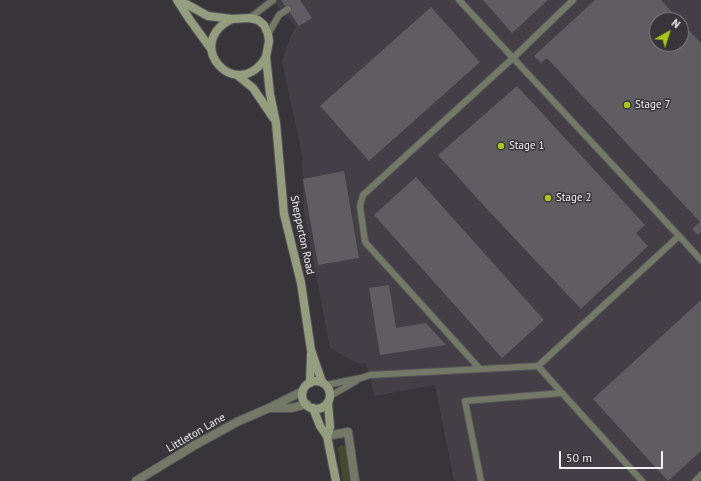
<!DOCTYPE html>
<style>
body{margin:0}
#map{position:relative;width:701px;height:481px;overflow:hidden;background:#38353a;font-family:"PT Sans",sans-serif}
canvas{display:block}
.north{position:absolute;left:649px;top:12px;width:40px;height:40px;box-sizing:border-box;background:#38353a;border:1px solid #827f84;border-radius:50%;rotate:39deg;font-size:11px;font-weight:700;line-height:16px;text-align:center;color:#f0eff2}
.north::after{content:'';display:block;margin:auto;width:14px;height:18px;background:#aac718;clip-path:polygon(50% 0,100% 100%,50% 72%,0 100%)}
.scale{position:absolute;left:559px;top:451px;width:104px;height:18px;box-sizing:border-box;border:2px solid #f0eff2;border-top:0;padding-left:5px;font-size:12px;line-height:14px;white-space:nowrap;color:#f0eff2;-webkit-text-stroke:3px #38353a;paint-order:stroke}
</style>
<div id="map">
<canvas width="701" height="481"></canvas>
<div class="north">N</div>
<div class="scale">50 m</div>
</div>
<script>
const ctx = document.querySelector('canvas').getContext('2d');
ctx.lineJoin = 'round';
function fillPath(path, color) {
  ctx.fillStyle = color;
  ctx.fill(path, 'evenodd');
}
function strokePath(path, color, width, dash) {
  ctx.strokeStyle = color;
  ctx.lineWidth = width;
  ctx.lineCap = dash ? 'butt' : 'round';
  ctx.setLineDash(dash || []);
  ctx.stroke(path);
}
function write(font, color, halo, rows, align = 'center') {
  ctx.font = font + ' "PT Sans",sans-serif';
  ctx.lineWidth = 3;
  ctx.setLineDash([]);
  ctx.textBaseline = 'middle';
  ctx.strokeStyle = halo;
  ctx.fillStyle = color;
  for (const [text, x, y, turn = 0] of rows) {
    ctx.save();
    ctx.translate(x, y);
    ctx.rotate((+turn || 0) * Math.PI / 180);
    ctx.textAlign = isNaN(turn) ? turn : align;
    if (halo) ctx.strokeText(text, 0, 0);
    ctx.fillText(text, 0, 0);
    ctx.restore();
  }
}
fillPath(new Path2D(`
 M272,0H701V481H454L435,385L374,396L370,375L366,363L358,364L330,348L304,212L302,155L282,61L291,35L296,27ZM657,20H681V44H657Z`), '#443e47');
fillPath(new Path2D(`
 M341,445L345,446L350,481H343L338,448Z`), '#434a2d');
fillPath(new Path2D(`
 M281,0H300L312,18L299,26Z
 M483,0H548L512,33Z
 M595,0H661L679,20H657V44H681V22L701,43V232L698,235L692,229L700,222L547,58L541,63L534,56Z
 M431,7L480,62L369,161L320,106Z
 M517,86L645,225L636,233L648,246L581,309L486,208L438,155Z
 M344,171L359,258L318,265L303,179Z
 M416,177L544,320L502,358L374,215Z
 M389,285L396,328L426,323L446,345L380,355L369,288Z
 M701,300V451L668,481L593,399Z`), '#5f5d61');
const service = new Path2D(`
 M250,18L273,0
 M268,34L279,15L288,9
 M679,236L701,260
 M538,366L562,393L642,481
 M480,369L365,242L360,206L363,195L513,58L573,0
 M326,385L361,378L370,375L538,366L679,236L459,0
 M330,396L356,381
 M481,481L465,401L562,393
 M695,481L701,475`);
const minor = new Path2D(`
 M327,436L348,432L355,481`);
const tertiary = new Path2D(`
 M270,408H291L307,404
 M136,481L195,445L237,422L269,408L303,391`);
const secondary = new Path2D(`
 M177,0L190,20L211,49
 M179,0L208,16L232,19L250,18L258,20L264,25L268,34L269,41L266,57L270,94L276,123L284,214L301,283L311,350L322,382
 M232,19C181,44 237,105 266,57
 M237,75L253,88L274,119
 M302 395a14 14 0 1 1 28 0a14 14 0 1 1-28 0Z
 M310,383L311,354
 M313,408L320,426L327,436L336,481
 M327,436L330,427L328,403`);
strokePath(service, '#555357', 8);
strokePath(minor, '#555357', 10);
strokePath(tertiary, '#555357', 10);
strokePath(secondary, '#555357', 10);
strokePath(service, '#737966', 6);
strokePath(minor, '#737966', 8);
strokePath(tertiary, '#737966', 8);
strokePath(secondary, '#959d7f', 8);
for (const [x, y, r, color] of [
 [627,105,4,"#aac718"],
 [501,146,4,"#aac718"],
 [548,198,4,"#aac718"]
]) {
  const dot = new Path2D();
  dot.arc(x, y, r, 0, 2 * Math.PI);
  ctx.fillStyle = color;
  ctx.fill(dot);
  strokePath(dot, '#38353a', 1.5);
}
write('11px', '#f0eff2', '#38353a', [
 ["Stage 7",635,105],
 ["Stage 1",509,146],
 ["Stage 2",556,198]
], 'left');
write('11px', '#f0eff2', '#38353a', [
 ["Shepperton Road",302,235,78],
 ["Littleton Lane",196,433,-30]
]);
</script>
